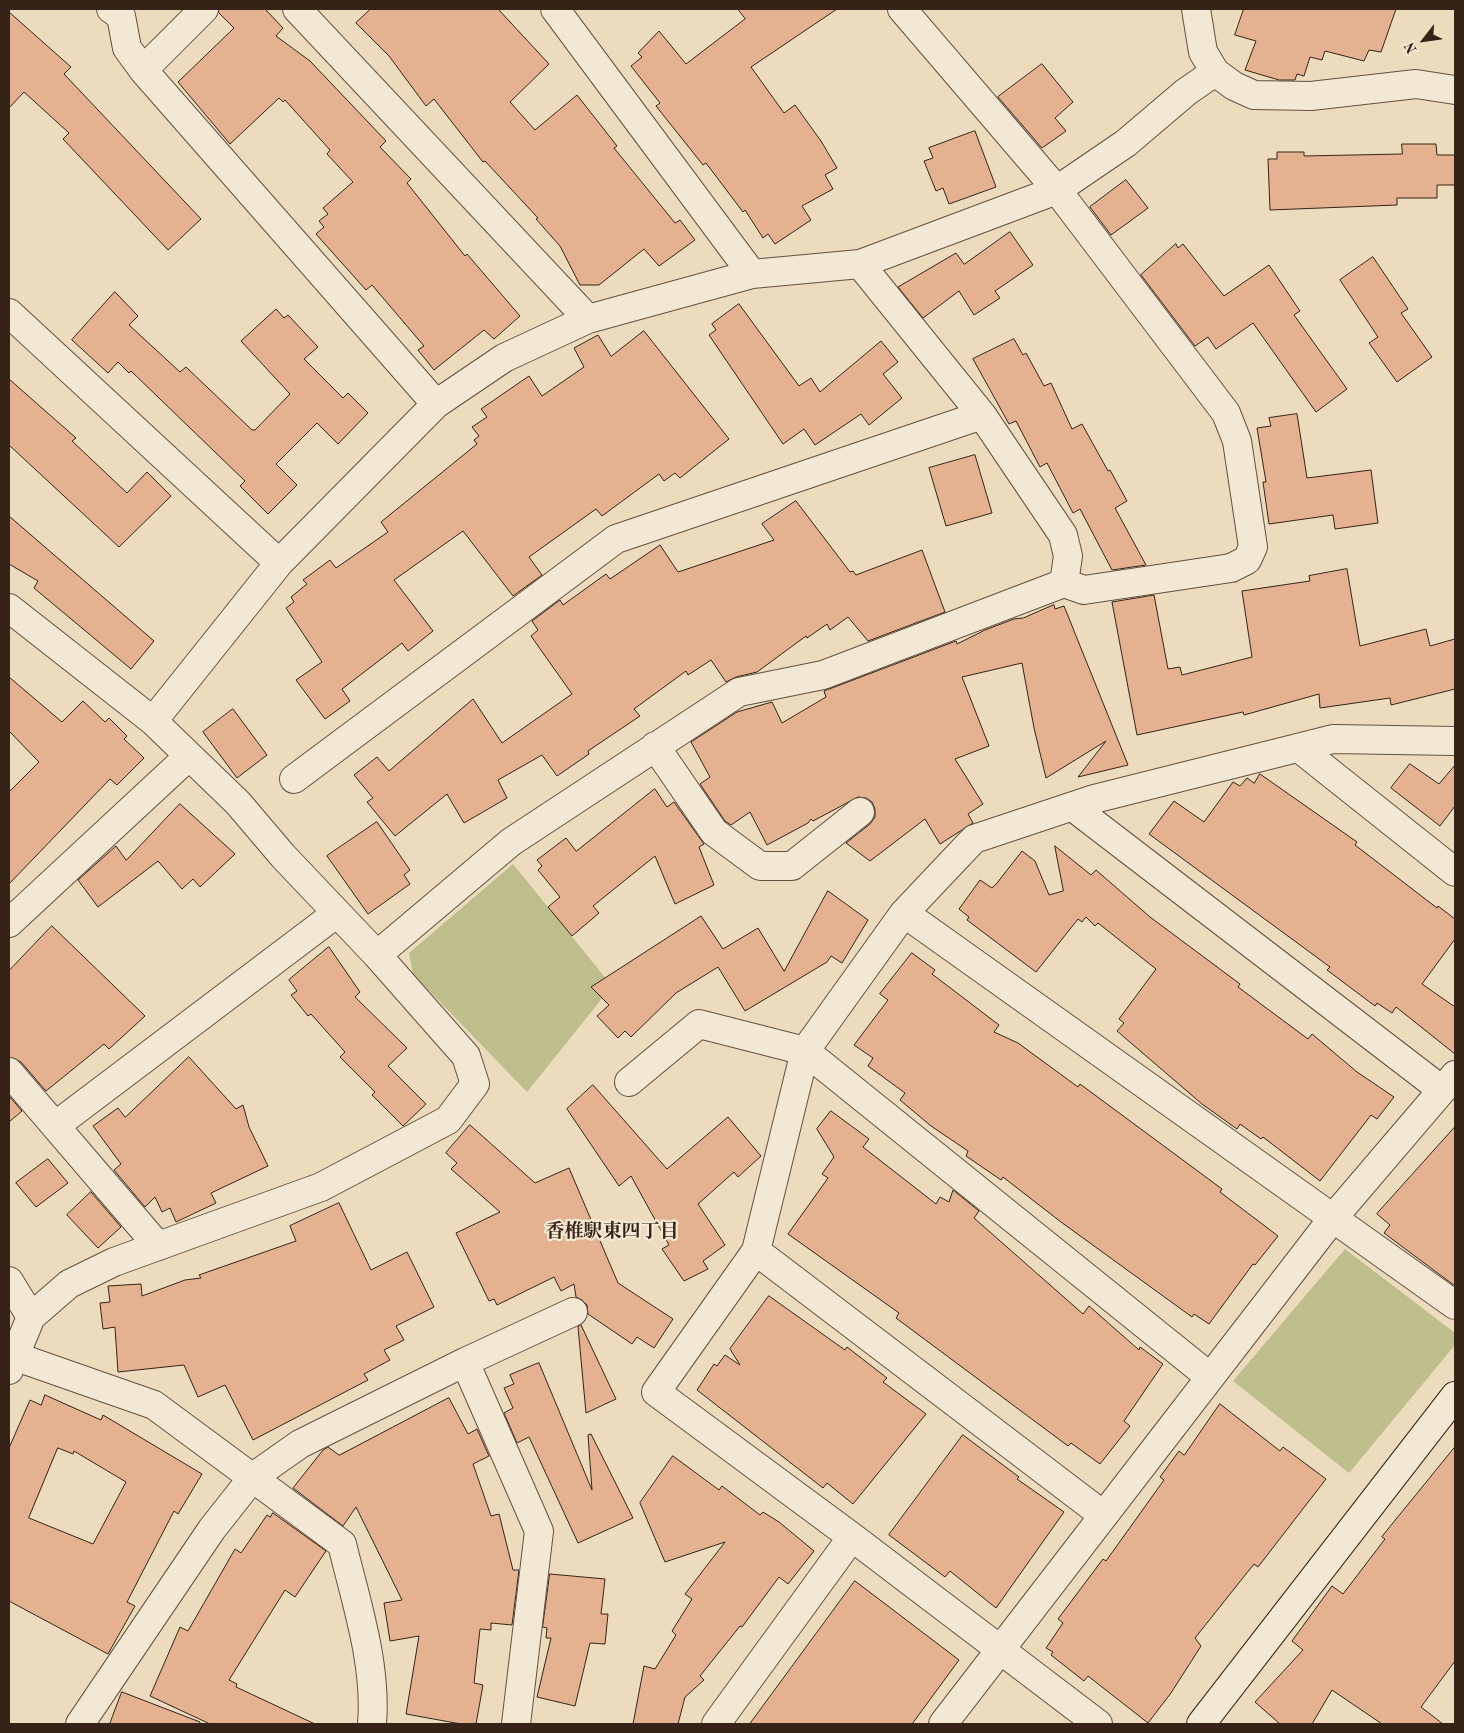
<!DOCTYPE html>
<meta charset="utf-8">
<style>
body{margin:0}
#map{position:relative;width:1464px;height:1733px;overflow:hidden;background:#ecdbbc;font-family:"Old Standard TT",serif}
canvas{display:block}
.frame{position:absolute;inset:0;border:10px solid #352318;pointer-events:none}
.north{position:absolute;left:1399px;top:15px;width:50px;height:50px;-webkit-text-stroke:4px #f3e8d3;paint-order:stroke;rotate:240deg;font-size:14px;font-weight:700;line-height:20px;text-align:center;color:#352318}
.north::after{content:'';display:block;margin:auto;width:18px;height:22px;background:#352318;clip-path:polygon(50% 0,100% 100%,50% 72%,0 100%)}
</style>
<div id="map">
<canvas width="1464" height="1733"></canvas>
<div class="frame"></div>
<div class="north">N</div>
</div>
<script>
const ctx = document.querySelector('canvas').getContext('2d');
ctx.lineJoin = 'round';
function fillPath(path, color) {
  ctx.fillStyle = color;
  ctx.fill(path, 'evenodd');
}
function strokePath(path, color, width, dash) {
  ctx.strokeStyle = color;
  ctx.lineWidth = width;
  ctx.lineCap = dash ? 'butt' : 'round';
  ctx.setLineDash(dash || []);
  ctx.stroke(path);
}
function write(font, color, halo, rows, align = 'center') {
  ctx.font = font + ' "Old Standard TT","Noto Serif JP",serif';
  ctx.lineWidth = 4.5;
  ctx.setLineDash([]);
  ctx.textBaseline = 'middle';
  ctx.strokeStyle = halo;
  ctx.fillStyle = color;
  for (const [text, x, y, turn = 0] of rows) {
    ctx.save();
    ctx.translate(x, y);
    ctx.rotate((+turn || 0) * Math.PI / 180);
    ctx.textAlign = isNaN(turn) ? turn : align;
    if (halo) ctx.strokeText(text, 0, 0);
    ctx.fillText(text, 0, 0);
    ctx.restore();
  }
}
fillPath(new Path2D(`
 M513,864L612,986L527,1092L413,974L409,953Z
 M1345,1249L1455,1333V1345L1349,1473L1233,1381Z`), '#bebe8c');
const building = new Path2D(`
 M219,9H265L283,28L276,36L310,61L386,141L380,147L411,179L407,183L465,256L467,254L520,316L494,339L484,330L434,370L418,350L424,346L372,285L366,290L316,234L324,227L319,221L328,214L323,208L353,182L327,154L330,150L285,100L283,102L279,98L230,144L178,82L234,28L219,13Z
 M371,9H498L549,64L510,102L535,130L577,95L617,146L614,148L675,223L680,220L695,240L659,266L644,249L599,285H580L560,246L536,219L538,218L485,161L483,162L434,99L426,106L389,56L356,23Z
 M738,9H837L751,67L784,113L795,105L821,141L837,168L825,175L833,189L802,206L811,220L775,244L768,234L763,238L745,210L743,212L706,163L703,165L656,106L660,103L631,66L642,57L638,53L659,31L686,64L745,19Z
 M1244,9H1396L1381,52L1369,50L1364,61L1325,51L1322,60L1310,57L1304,76L1297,74L1295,80H1279L1245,70L1256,41L1235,35Z
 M9,12L71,67L64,74L201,219L168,250L63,139L69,133L24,92L9,108Z
 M1042,64L1073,102L1055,118L1066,131L1042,148L998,97Z
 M975,131L996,187L949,204L943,188L936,191L924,161L933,158L929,148Z
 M1402,144H1436L1437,155H1455V185H1437V198H1397V205L1270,210L1268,159H1277V152H1304V156L1402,154Z
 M1126,180L1148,208L1111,235L1090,207Z
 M1010,232L1033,265L995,291L1000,298L974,315L959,291L923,318L898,287L956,253L964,264Z
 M1176,244L1178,248L1183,244L1224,296L1269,265L1300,311L1294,315L1347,389L1316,412L1253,323L1216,349L1208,337L1195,346L1141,275Z
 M1373,257L1408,309L1401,313L1432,357L1397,382L1369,343L1378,337L1340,280Z
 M115,292L138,316L129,325L180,372L186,367L252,430H255L290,394L241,341L276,309L284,318L288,315L318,347L304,359L343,398L348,393L368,413L338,444L317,423L276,464L297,485L268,514L240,486L245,481L131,371L129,373L118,362L108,373L72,340Z
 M739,304L799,386L811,378L820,392L881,341L898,362L883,374L902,398L869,425L861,414L815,445L804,429L783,444L709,335L716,330L712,324Z
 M644,331L729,439L680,478L675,473L664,481L659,474L602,516L596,509L529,557L542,575L513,596L463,531L394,580L433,631L408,651L402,643L342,689L350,701L325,719L296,680L322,662L286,608L294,602L291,597L307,584L303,580L330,560L336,568L388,532L381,522L477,444L474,440L479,436L472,427L487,417L481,409L529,376L542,396L584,367L574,348L598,335L611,356Z
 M1014,339L1023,355L1026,353L1044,386L1051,383L1072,429L1082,424L1108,471L1110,470L1127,501L1115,508L1146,565L1112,570L1080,509L1073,513L1047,463L1040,467L1016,421L1009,424L973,359Z
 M9,379L76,438L72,441L127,493L147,472L171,496L119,547L9,445Z
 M1297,414L1307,478L1371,470L1378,523L1335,529L1333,515L1269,524L1263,482H1266L1257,428L1271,426L1269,418Z
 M975,455L992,513L946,526L929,468Z
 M796,501L850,572L853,571L856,575L922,550L945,612L868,641L848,617L830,630L827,624L807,638L806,636L757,672L736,677L726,682L711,660L688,675L686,671L634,709L640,716L588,751L589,754L557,776L542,755L498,780L507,798L464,823L447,794L395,836L367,802L373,798L354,775L377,757L389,771L473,699L502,743L572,694L531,636L538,630L532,621L560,600L563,605L606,574L610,579L660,545L678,572L774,540L762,524Z
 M9,516L154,641L131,669L34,588L38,581L9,564Z
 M1347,569L1360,646L1426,629L1430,646L1455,639V689L1391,705L1390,698L1320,708L1319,694L1244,715L1243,712L1137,735L1112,602L1154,595L1168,669L1180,667L1182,675L1252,657L1242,591L1310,581L1309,576Z
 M1054,605L1055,609L1064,606L1128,765L1078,777L1106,741L1046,778L1034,728L1022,663L962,677L989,746L955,759L983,804L968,814L973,823L940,844L925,819L870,861L846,843L870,824L875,817V809L872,802L866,798L858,797L813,821L811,819L808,823L767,845L750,812L731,825L725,821L700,784L710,777L691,742L737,712L772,702L782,723L826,697L824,691L956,641L957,644L985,630L1014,619L1023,618Z
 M9,677L62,722L83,701L105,722L109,718L127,736L124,739L144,758L117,785L110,779L9,884V792L39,762L9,731Z
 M233,709L267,755L237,778L203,732Z
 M1410,764L1439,784L1455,765V806L1440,826L1391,788Z
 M1260,774L1357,842L1355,845L1437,908L1438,906L1455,919V939L1422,984L1455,1007V1054L1396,1007L1392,1013L1377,1003L1375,1006L1327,970L1330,967L1149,834L1174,801L1204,822L1233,782L1240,786L1247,778L1254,783Z
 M655,789L667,807L674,802L704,844L699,847L714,885L675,904L655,856L593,906L599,913L572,936L548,907L560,897L538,870L542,866L537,860L566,838L576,851Z
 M180,804L235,854L200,887L193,879L182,889L158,861L98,907L78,880L116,846L126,860Z
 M377,822L410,870L404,875L410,884L368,914L327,856Z
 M1055,846L1091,875L1096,870L1150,917L1240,984L1238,987L1308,1039L1312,1034L1357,1072L1394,1097L1377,1119L1371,1115L1320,1181L1263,1137L1261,1139L1240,1124L1237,1129L1202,1104L1117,1031L1124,1023L1119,1019L1156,969L1098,923L1095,926L1086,917L1082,922L1078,919L1036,972L967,920L969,917L959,909L980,880L992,888L997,883L1022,851L1035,861L1049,895L1063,891Z
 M828,891L868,920L842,963L831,956L827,962L745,1011L718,967L676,993L631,1037L625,1031L618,1038L597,1016L609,1005L591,987L701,916L723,949L758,928L784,971Z
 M52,926L145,1016L109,1049L104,1044L46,1091L21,1062L9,1057V971Z
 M329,947L360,992L355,997L407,1048L388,1066L426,1104L403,1126L372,1095L375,1092L340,1057L345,1052L311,1014L308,1016L291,995L297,991L289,980Z
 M912,953L935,970L932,974L999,1025L994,1032L1018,1043L1078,1087L1080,1084L1222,1189L1220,1192L1278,1236L1255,1265L1253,1264L1209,1324L1194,1314L1192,1317L1061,1222L1003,1177L1001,1180L966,1156L968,1151L931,1126L900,1100L905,1093L868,1066L873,1058L854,1045L888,1000L880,994Z
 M189,1057L236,1109L243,1105L249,1127L268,1166L211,1193L216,1203L176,1222L170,1208L162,1212L155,1197L145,1207L114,1170L121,1164L93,1126L118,1108L125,1117Z
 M593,1085L667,1169L728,1117L761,1156L738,1177L734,1172L698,1204L725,1245L703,1261L708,1269L684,1281L662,1249L669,1245L631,1176L619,1186L567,1109Z
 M9,1096L22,1111L9,1122Z
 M831,1111L869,1139L863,1147L936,1204L940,1197L949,1202L953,1190L979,1211L974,1218L1083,1314L1089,1306L1139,1350L1140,1347L1163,1364L1124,1421L1130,1426L1100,1464L1071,1443L1068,1446L896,1318L899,1313L788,1234L828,1178L822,1174L834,1157L817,1129Z
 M470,1125L535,1183L569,1168L618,1283L673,1319L654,1348L637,1337L632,1344L588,1314L587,1305L582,1300L576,1297L574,1284L561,1291L554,1277L497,1305L494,1299L489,1301L456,1233L500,1212L451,1169L457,1163L446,1153Z
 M1455,1127V1286L1384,1233L1390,1225L1377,1214Z
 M48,1159L68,1183L36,1207L16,1183Z
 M91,1192L121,1227L98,1248L67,1215Z
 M339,1203L371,1270L407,1252L434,1307L396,1326L404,1340L384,1350L390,1360L364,1374L368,1380L253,1440L225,1385L198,1397L184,1365L118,1372L115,1327L103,1329L100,1303L110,1302L108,1286L141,1284L142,1296L185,1280L201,1278L199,1275L296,1241L290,1226Z
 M769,1296L845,1350L847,1347L887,1378L883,1382L926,1414L853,1504L827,1483L823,1488L697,1390L714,1364L717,1366L725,1355L740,1365L730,1349Z
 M581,1325L616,1399L586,1413L578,1327Z
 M539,1363L592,1490L588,1435L591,1434L633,1518L578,1543L529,1437L517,1443L504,1413L513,1408L504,1388L514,1384L510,1375Z
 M45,1395L101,1420L103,1415L202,1474L178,1514L174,1511L127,1602L135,1606L108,1654L9,1601V1448L30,1400L41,1405ZM58,1448L73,1454L74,1451L126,1482L93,1544L29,1518Z
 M449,1398L468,1434L477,1429L489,1456L473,1464L491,1516L499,1514L513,1570H519L512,1625L491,1623V1630L480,1629L474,1683L483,1685L476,1724H461L406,1714L419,1636L390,1641L384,1603L402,1600L356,1507L343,1526L293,1488L323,1450L328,1447L339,1455Z
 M1220,1404L1280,1451L1283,1447L1326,1479L1258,1567L1254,1564L1195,1638L1201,1646L1171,1693L1148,1723L1088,1676L1084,1681L1051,1655L1053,1652L1046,1648L1063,1623L1058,1619L1103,1559L1106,1561L1164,1480L1160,1477L1179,1451L1184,1455Z
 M963,1435L1019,1477L1017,1479L1064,1512L996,1608L950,1571L945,1577L889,1535Z
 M1455,1447V1661L1421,1707L1443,1724H1382L1332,1690L1312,1724H1280L1255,1702L1303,1650L1292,1641L1332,1586L1343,1594L1385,1539L1382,1537Z
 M673,1456L719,1490L722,1486L760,1515L763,1512L779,1522L814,1551L788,1584L779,1577L742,1627L740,1626L700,1676L704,1680L685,1697L678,1724H633L644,1666L655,1669L676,1635L672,1631L692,1599L685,1594L725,1542L665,1562L640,1503Z
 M273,1513L326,1551L295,1597L285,1590L229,1680L237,1684L236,1687L315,1724H210L150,1696L180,1627L188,1631L235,1549L241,1553L267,1515L270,1517Z
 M550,1574L605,1579L601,1614H608L605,1644L590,1643L575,1706L537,1697L551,1638H546L547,1628L543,1627Z
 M855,1581L959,1660L912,1724H750Z
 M122,1692L200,1722V1724H110Z`);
fillPath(building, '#e4b290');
strokePath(building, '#352318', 1);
const street = new Path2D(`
 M111,9L121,16L127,48L143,70
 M204,9L143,70L436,404
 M297,9L588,319
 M555,9L752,274
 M902,9L1057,190L1226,413L1237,441L1253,547L1247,560L1231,568L1084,590L1064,583
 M1196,9L1203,52L1215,72L1234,86L1254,95L1311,96L1416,84L1455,90
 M9,313L279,563
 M9,608L153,721L238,803L283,856L377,955L466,1056L475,1084L448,1120L321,1187L114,1262L69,1284L31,1317L9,1370
 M153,721L279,563L436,404L504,358L588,319L752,274L860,264L1057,190L1126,143L1186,92L1215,72
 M655,746L714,832L760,866H792L860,812
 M1299,748L1455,872
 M294,779L616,539L982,415
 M1073,807L1442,1090
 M904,913L1455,1305
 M9,923L189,756
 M377,955L511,842L739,692L823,675L1064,583L1068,556L1063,535L982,415L860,264
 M9,1072L158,1246
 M629,1082L699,1024L805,1051L1210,1377
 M55,1126L337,913
 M756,1251L1103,1515
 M9,1281L31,1317
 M14,1356L154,1405L342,1544C356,1602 377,1664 372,1724
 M465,1362L539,1531L516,1724
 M80,1724L212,1529L253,1477L300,1444L465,1362L573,1312
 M716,1724L852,1537
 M943,1724L1333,1218L1455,1075
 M1098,1724L852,1537L656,1392L756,1251L805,1051L904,913L974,839L1094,799L1333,739L1455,741`);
const secondary = new Path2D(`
 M1201,1724L1455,1396`);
strokePath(street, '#635141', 30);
strokePath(secondary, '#352318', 30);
strokePath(street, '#f3e8d3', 28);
strokePath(secondary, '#f3e8d3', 28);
write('bold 19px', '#352318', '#f3e8d3', [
 ["香椎駅東四丁目",612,1232]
]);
</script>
